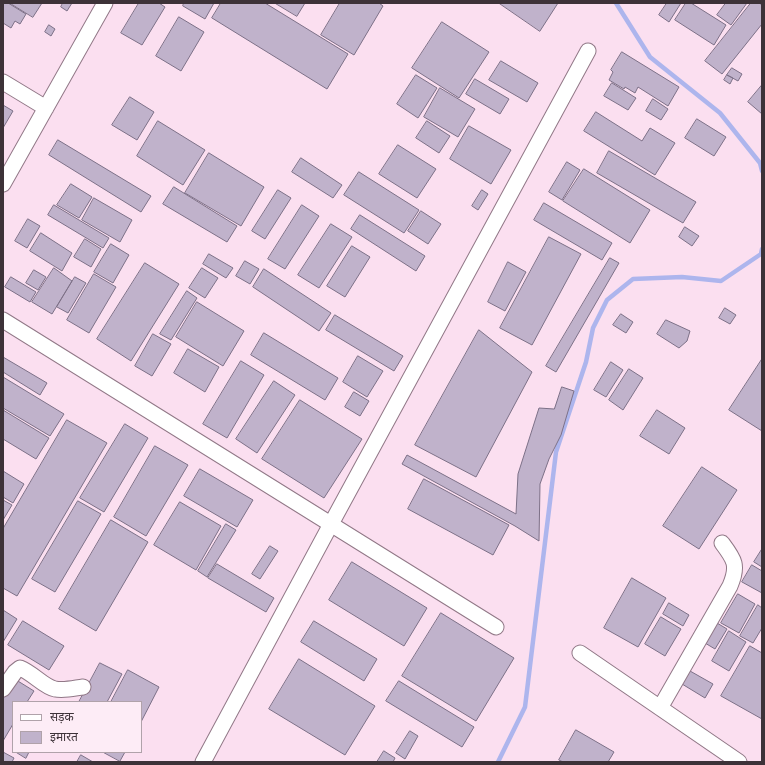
<!DOCTYPE html>
<meta charset="utf-8">
<style>
body{margin:0}
#map{position:relative;width:765px;height:765px;overflow:hidden;background:#fdecf6;font-family:Quicksand,"Noto Sans Devanagari",sans-serif}
canvas{display:block}
.frame{position:absolute;inset:0;border:4px solid #3d3238;pointer-events:none}
.legend{position:absolute;left:12px;top:701px;width:130px;height:52px;box-sizing:border-box;background:#fdecf6;border:1px solid #b0a2aa;margin:0;padding:5px 7px;list-style:none;font-size:12px;color:#3d3238}
.legend li{display:flex;align-items:center;gap:8px;height:20px}
.legend b{width:20px;border:1px solid #b0a2aa}
</style>
<div id="map">
<canvas width="765" height="765"></canvas>
<div class="frame"></div>
<ul class="legend">
<li><b style="height:5px;background:#fff"></b>सड़क</li>
<li><b style="height:11px;background:#c0b2cb"></b>इमारत</li>
</ul>
</div>
<script>
const ctx = document.querySelector('canvas').getContext('2d');
ctx.lineJoin = 'round';
function fillPath(path, color) {
  ctx.fillStyle = color;
  ctx.fill(path, 'evenodd');
}
function strokePath(path, color, width, dash) {
  ctx.strokeStyle = color;
  ctx.lineWidth = width;
  ctx.lineCap = dash ? 'butt' : 'round';
  ctx.setLineDash(dash || []);
  ctx.stroke(path);
}
fillPath(new Path2D(`
 M3,3H762V762H3ZM13,702H141V752H13Z`), '#fbdff0');
strokePath(new Path2D(`
 M616,3L650,57L720,113L760,163L762,171
 M498,762L525,707L556,452L586,362L593,328L607,300L633,279L682,277L721,281L761,254L762,249`), '#adb5ed', 4.5);
const building = new Path2D(`
 M3,3H8L26,14L20,24L15,21L11,28L3,23Z
 M10,3H42L33,17Z
 M63,3H72L67,11L61,7Z
 M139,3H159L165,7L142,45L121,33Z
 M184,3H214L205,19L183,6Z
 M221,3H265L348,54L327,89L212,18Z
 M275,3H305L297,16Z
 M340,3H379L383,6L354,55L321,35Z
 M499,3H558L540,31Z
 M667,3H681L669,22L659,15Z
 M686,3H691L726,25L714,45L675,20Z
 M726,3H747L731,25L717,15Z
 M751,3H759L762,5V24L722,74L705,61Z
 M179,17L204,32L181,71L156,56Z
 M442,22L489,52L459,98L412,68Z
 M49,25L55,29L51,36L45,32Z
 M622,52L679,87L668,106L638,87L635,93L625,87L624,89L609,80L613,72L611,70Z
 M501,61L538,83L527,102L489,80Z
 M732,68L742,74L738,81L727,75Z
 M416,75L437,88L418,118L397,104Z
 M727,75L733,78L730,84L724,80Z
 M475,79L509,99L500,114L466,94Z
 M612,83L636,98L628,110L604,96Z
 M762,85V114L748,102Z
 M440,88L475,109L458,137L424,117Z
 M130,97L154,112L137,140L112,125Z
 M653,99L668,109L661,120L646,111Z
 M3,105L13,111L3,128Z
 M596,112L642,141L650,128L675,143L655,175L584,131Z
 M697,119L726,137L714,156L685,138Z
 M158,121L205,150L183,185L137,156Z
 M427,121L450,136L439,153L416,138Z
 M469,126L511,150L491,184L450,159Z
 M58,140L151,196L141,212L49,155Z
 M398,145L436,169L417,198L379,174Z
 M609,151L696,202L683,223L597,173Z
 M209,153L264,187L241,226L185,193Z
 M301,158L342,185L333,198L292,172Z
 M567,162L580,170L562,200L549,192Z
 M584,169L650,210L630,243L563,201Z
 M359,172L419,210L404,233L344,195Z
 M71,184L92,197L79,218L57,205Z
 M174,187L237,226L227,242L163,204Z
 M278,190L291,198L265,239L252,231Z
 M482,190L488,194L478,210L472,206Z
 M94,198L132,220L120,242L82,220Z
 M544,203L612,243L602,260L534,220Z
 M54,205L109,238L103,248L48,215Z
 M302,205L319,216L285,269L268,259Z
 M421,211L441,224L428,244L408,231Z
 M360,215L425,256L416,271L351,229Z
 M28,219L40,226L27,248L15,241Z
 M331,224L352,237L319,288L298,275Z
 M685,227L699,236L692,246L679,237Z
 M41,233L72,253L62,271L30,251Z
 M549,237L581,254L532,345L500,328Z
 M85,239L101,249L91,267L74,257Z
 M111,244L129,255L113,283L94,272Z
 M352,246L370,257L345,297L327,286Z
 M209,254L233,268L226,278L203,264Z
 M610,258L619,263L556,372L546,366Z
 M245,261L259,269L250,284L236,276Z
 M508,262L526,272L505,311L488,302Z
 M145,263L179,284L131,361L97,339Z
 M54,268L72,281L52,314L32,302Z
 M202,268L218,278L205,298L189,288Z
 M264,269L331,313L319,331L253,287Z
 M34,270L46,277L38,290L26,283Z
 M94,274L116,287L89,333L67,320Z
 M11,277L36,292L30,302L5,287Z
 M75,277L86,283L68,313L57,307Z
 M187,291L197,298L171,340L160,334Z
 M197,302L244,331L223,366L176,337Z
 M725,308L736,315L730,324L719,318Z
 M621,314L633,322L626,333L613,325Z
 M335,315L403,356L394,371L326,330Z
 M666,320L690,331L687,341L679,348L657,334Z
 M479,330L532,372L476,477L415,445Z
 M264,333L338,378L325,400L251,355Z
 M153,334L171,344L152,376L135,366Z
 M188,349L219,367L205,392L174,373Z
 M358,356L383,371L367,397L343,382Z
 M3,357L47,383L40,395L3,372Z
 M762,359V431L729,410Z
 M241,361L264,375L227,438L203,424Z
 M611,362L623,370L606,397L594,390Z
 M629,369L643,378L623,410L609,400Z
 M3,377L64,414L50,436L3,408Z
 M274,381L295,395L257,453L236,439Z
 M562,387L574,391L561,435L549,459L540,484L539,541L515,526L402,464L407,455L516,514L518,474L539,408L554,409Z
 M354,392L369,401L360,416L345,407Z
 M300,400L362,439L324,498L262,459Z
 M3,410L49,438L36,459L3,439Z
 M657,410L685,428L669,454L640,436Z
 M67,420L107,443L17,596L3,588V529Z
 M125,424L148,438L104,512L80,498Z
 M155,446L188,465L146,536L114,517Z
 M702,467L737,490L699,549L663,526Z
 M200,469L253,500L237,527L184,496Z
 M3,471L24,484L13,503L3,497Z
 M424,479L509,525L493,555L408,509Z
 M3,500L12,505L3,520Z
 M78,501L101,514L55,592L32,579Z
 M180,502L221,526L196,570L154,545Z
 M111,520L148,542L96,631L59,609Z
 M226,524L236,530L207,577L198,571Z
 M270,546L278,551L260,579L252,574Z
 M762,549V567L754,562Z
 M352,562L427,608L404,646L329,600Z
 M217,564L274,598L266,612L208,578Z
 M752,565L762,571V593L742,582Z
 M632,578L666,598L638,647L604,628Z
 M738,594L755,604L739,633L721,623Z
 M669,603L689,615L683,626L663,614Z
 M758,605L762,608V628L753,643L740,636Z
 M3,610L17,619L3,642Z
 M441,613L514,658L476,721L402,676Z
 M661,617L681,629L665,656L645,644Z
 M23,621L64,646L49,670L8,645Z
 M314,621L377,659L364,681L301,642Z
 M717,623L727,629L715,649L705,643Z
 M729,631L746,642L729,671L712,661Z
 M750,646L762,653V719L721,696Z
 M299,659L375,706L345,755L269,709Z
 M100,663L122,674L107,702H79Z
 M128,670L159,687L141,722V702H111Z
 M690,671L713,684L705,698L682,684Z
 M13,678L34,691L27,702H13V724L3,741V694Z
 M399,681L474,727L462,747L386,701Z
 M576,730L614,752L608,762H563L559,760Z
 M410,731L418,736L405,759L396,753Z
 M384,751L395,758L393,762H377Z
 M3,752L14,758L12,762H3Z
 M16,752H29L26,758Z
 M103,752H125L120,761Z
 M81,755L93,762H77Z`);
fillPath(building, '#c0b2cb');
strokePath(building, '#7d7188', 1);
const minor = new Path2D(`
 M3,82L46,108
 M3,184L105,3
 M3,320L496,627
 M580,653L739,762
 M3,689L15,672L20,668C33,673 44,687 55,689C64,691 75,688 83,687
 M660,708L730,586C739,565 734,559 722,543
 M203,762L331,524L588,51`);
strokePath(minor, '#917887', 17);
strokePath(minor, '#fff', 15);
</script>
